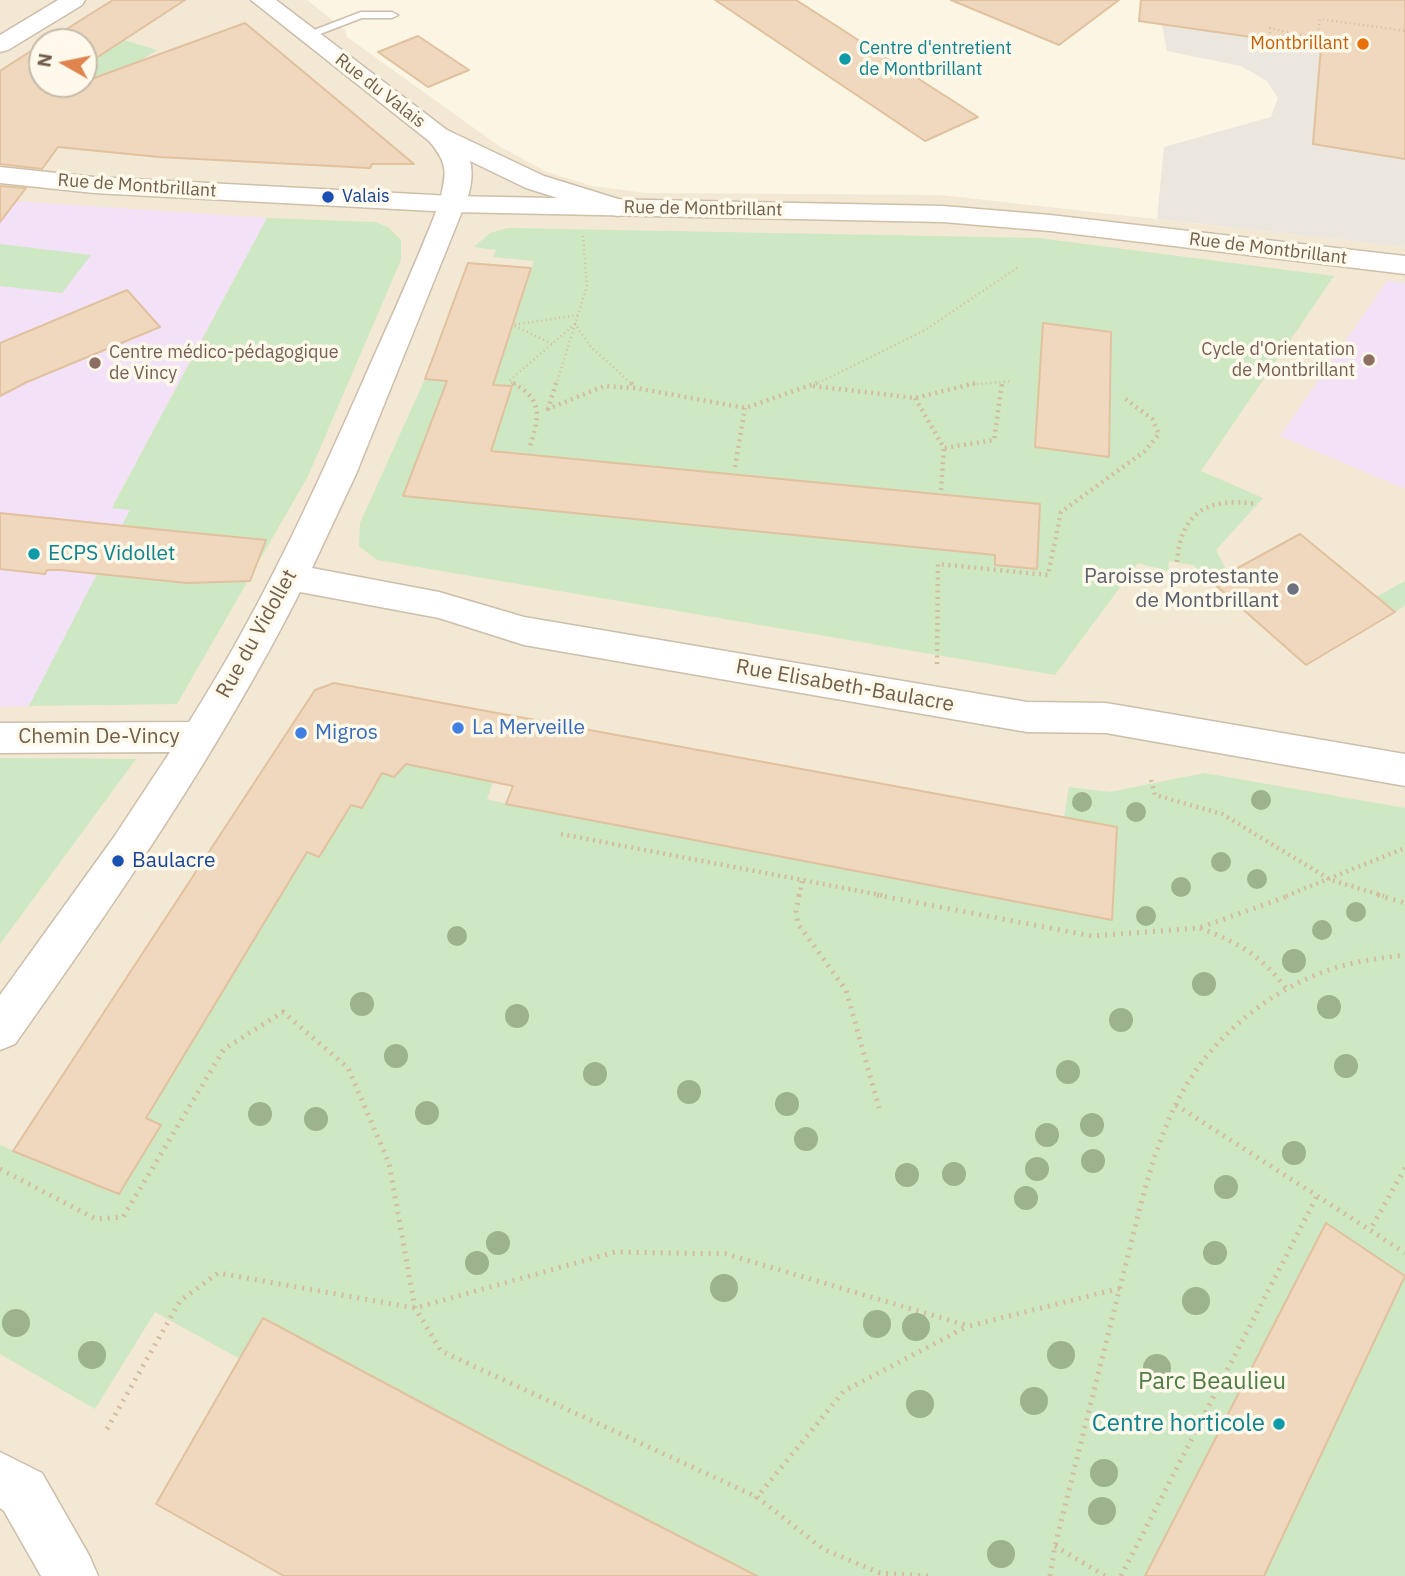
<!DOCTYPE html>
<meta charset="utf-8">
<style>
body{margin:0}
#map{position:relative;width:1405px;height:1576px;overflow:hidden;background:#fbf5e4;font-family:"IBM Plex Sans",sans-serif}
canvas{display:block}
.north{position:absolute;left:28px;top:28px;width:70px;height:70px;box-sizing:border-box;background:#fef9ea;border:2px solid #c6bbaa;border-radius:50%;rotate:279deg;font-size:19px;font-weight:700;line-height:28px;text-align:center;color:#725e4b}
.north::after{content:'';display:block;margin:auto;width:24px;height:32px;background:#df834f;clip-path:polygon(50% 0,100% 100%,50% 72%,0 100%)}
</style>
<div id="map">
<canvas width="1405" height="1576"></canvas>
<div class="north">N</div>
</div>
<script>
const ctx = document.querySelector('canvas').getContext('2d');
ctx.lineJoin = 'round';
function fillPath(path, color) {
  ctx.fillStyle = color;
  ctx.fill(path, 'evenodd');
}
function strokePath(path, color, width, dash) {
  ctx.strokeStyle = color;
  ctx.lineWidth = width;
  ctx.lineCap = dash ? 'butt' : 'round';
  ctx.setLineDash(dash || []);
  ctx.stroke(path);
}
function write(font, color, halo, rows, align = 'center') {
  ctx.font = font + ' "IBM Plex Sans",sans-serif';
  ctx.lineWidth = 7;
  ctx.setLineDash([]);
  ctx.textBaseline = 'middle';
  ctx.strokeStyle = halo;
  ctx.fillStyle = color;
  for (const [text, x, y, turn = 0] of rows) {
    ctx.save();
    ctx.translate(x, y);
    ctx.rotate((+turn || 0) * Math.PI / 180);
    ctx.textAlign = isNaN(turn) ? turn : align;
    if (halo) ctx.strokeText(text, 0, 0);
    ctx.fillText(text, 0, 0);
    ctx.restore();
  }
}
fillPath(new Path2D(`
 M0,0H307L345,30L347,37L499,146L547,172L592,186L646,193L941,195L1405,247V1576H0ZM42,42H84V84H42Z`), '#f2e8d3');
fillPath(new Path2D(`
 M1157,0H1405V247L1157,219L1164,147L1271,117L1278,98L1267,81L1241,66L1167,51Z`), '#ebe6de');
fillPath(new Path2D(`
 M0,200L267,218L112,507L131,509L29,706L0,707Z
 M1387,281L1405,283V489L1280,436Z`), '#f2e1f7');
fillPath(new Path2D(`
 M120,39L157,50L91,93L84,84V62Z
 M267,218L375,222L388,227L401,240V260L308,476L177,704L29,706L130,510L112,508Z
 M508,228L1038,238L1334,276L1201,471L1263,498L1216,550L1228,573L1212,582L1193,565L1169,561L1168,571L1138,563L1055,675L377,560L359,546L360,523L425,379L494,384L534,261L493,257L496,250L474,247L490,233Z
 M0,244L91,255L62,293L0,286Z
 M1405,581V606L1395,612L1376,597Z
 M0,758L136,759L0,944Z
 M406,764L493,782L487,799L506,804L1112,920L1117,827L1064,818L1069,787L1110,792L1204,773L1405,808V1576H757L499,1444L263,1318L240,1359L155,1312L95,1409L0,1354V1145L119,1194L160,1125L146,1118L307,852L320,856L351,805L362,808L382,773L394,777Z`), '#cde8c3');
const building = new Path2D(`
 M113,0H185L84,66V42H46Z
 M715,0H796L978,117L925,141Z
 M951,0H1119L1059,45Z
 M1141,0H1405V159L1313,144L1321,47L1139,21Z
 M245,23L414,164H372L370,168L159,157L58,147L42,169L0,164V71L42,44V84H84V77L86,81Z
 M418,36L469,70L428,87L378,52Z
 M0,186L26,188L0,222Z
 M468,263L531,268L493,385L512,386L491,451L1040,504L1037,569L995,565V555L403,496L447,381L425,379Z
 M127,290L160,327L27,382L0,396V343Z
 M1043,323L1111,332L1109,457L1035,447Z
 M0,513L134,527L266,540L250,581L187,583L60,570H47L45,574L0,569Z
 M1300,534L1395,612L1306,665L1212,582Z
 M334,683L1117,827L1112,920L506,804L513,786L406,764L394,777L382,773L362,808L351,805L319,857L307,852L146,1118L161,1125L119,1194L13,1151L315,690Z
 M1326,1223L1405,1276L1264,1576H1145Z
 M263,1318L499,1444L757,1576H284L156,1504Z`);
fillPath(building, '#efd8bd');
strokePath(building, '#e1c19e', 2);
const service = new Path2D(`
 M361,12H392L398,15L392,18H362L307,39L301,35Z`);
const minor = new Path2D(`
 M58,0H85L82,5L8,50L0,52V35Z
 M452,196L462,198L465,204L356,474L312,568L439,592L524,617L1027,702L1106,703L1405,754V786L1106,733L1027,732L524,645L439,618L300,592C219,751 118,899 15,1044L0,1050V995L114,837L170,752L0,753V723L189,722C259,612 311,499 363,381C389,322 416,264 439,204L442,198Z
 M0,1452L42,1473L90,1557L98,1576H41L4,1511L0,1508Z`);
const tertiary = new Path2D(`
 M251,0H276L447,130L544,176L628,202L632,208L628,214L618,216L608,214L526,188L470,161C474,175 470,197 462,210L452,212L442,210L439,204C446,175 450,165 429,141Z`);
const secondary = new Path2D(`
 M0,167L94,177L452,196L943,206L1050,215L1405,256V274L1050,231L943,222L452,212L94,193L0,183Z`);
strokePath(service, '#ccbeab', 3);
strokePath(minor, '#ccbeab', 3);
strokePath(tertiary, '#ccbeab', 3);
strokePath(secondary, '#cfbfa9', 3);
strokePath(new Path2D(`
 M1297,43L1270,37V28L1317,39L1320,19L1405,31
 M552,344L513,325L578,315
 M516,385L509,381L575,324L591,347L633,385
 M556,385L587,286L583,236
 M814,385L925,330L1020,266
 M968,385L1013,381
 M1002,385V382`), '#d4bca0', 2.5, [1, 3.5]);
strokePath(new Path2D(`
 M513,383C546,401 538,419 529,450
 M556,383L548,409L604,386L636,388L745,408L817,383
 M631,383L635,387
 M813,386L915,398L976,383
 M915,398L944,448L994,440L1002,383
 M735,467L745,408
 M941,490L944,448
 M1177,562C1181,511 1208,497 1257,504
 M937,664L938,564L1048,575L1061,512L1145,451L1159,434L1152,419L1122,396
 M1151,780L1155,795L1222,814L1331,880L1384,896
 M561,834L886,896
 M799,896L802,881
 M1286,896L1405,848`), '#d4bca0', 4.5, [2, 4.5]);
strokePath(new Path2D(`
 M799,895L796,911L798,924L846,990L879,1108
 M877,895L1092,936L1199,928L1291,895
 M1378,895L1405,903
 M1200,928C1239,943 1260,955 1286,988
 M1176,1105L1370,1230
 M1405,1168L1370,1230L1405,1253
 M0,1169L96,1219L123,1217L224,1049L283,1012L348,1068L389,1163L415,1308L441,1351L757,1497
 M107,1429L180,1301L218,1273L415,1308L615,1252L726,1254L969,1326L1121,1288
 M1055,1546L1105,1576
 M928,1576L880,1573L823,1549L757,1497L844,1391L968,1326
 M1050,1576L1055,1546C1077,1458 1099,1371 1121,1283C1136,1226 1148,1164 1173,1110C1203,1045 1264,991 1332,969C1356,961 1380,958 1405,955
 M1121,1576L1317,1196`), '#d4bca0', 5, [2, 6]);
fillPath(service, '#fff');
fillPath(minor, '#fff');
fillPath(tertiary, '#fff');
fillPath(secondary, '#fff');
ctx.fillStyle = '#9cb38d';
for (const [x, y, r] of [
 [1261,800,10],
 [1082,802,10],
 [1136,812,10],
 [1221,862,10],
 [1257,879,10],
 [1181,887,10],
 [1356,912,10],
 [1146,916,10],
 [1322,930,10],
 [457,936,10],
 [1294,961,12],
 [1204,984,12],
 [362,1004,12],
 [1329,1007,12],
 [517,1016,12],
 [1121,1020,12],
 [396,1056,12],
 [1346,1066,12],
 [1068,1072,12],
 [595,1074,12],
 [689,1092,12],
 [787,1104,12],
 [427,1113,12],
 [260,1114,12],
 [316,1119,12],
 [1092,1125,12],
 [1047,1135,12],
 [806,1139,12],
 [1294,1153,12],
 [1093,1161,12],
 [1037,1169,12],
 [954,1174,12],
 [907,1175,12],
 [1226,1187,12],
 [1026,1198,12],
 [498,1243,12],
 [1215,1253,12],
 [477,1263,12],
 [724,1288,14],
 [1196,1301,14],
 [16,1323,14],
 [877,1324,14],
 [916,1327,14],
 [92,1355,14],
 [1061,1355,14],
 [1157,1368,14],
 [1034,1401,14],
 [920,1404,14],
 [1104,1473,14],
 [1102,1511,14],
 [1001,1554,14]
]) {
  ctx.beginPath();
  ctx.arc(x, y, r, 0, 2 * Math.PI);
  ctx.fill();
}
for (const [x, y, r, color] of [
 [1363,44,7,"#e8710a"],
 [845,59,7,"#0f9aa8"],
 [328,197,7,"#1a4fb4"],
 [1369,360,7,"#8d6e63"],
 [95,363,7,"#8d6e63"],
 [34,554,7,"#0f9aa8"],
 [1293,589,7,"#6b7280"],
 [458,728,7,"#3f7fe0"],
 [301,733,7,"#3f7fe0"],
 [118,861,7,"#1a4fb4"],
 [1279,1424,7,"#0f9aa8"]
]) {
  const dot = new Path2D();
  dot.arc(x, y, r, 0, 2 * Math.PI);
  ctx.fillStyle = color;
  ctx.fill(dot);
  strokePath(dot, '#fef9ea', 2.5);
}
write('18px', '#c56008', '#fef9ea', [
 ["Montbrillant",1349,44]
], 'right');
write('18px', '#0d838f', '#fef9ea', [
 ["Centre d'entretient",859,49],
 ["de Montbrillant",859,70]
], 'left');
write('18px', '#725e4b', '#fef9ea', [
 ["Rue du Valais",380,91,38],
 ["Rue de Montbrillant",137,186,4],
 ["Rue de Montbrillant",703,209,1],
 ["Rue de Montbrillant",1268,249,7]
]);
write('18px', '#164399', '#fef9ea', [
 ["Valais",342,197]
], 'left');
write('18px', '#785e54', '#fef9ea', [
 ["Cycle d'Orientation",1355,350],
 ["de Montbrillant",1355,371],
 ["Centre médico-pédagogique",109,353,"left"],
 ["de Vincy",109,374,"left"]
], 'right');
write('21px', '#0d838f', '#fef9ea', [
 ["ECPS Vidollet",48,554]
], 'left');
write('21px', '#5b616d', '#fef9ea', [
 ["Paroisse protestante",1279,577],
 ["de Montbrillant",1279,601]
], 'right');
write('21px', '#725e4b', '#fef9ea', [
 ["Rue du Vidollet",257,634,-61],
 ["Rue Elisabeth-Baulacre",845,686,10],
 ["Chemin De-Vincy",99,737]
]);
write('21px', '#366cbe', '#fef9ea', [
 ["La Merveille",472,728],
 ["Migros",315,733]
], 'left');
write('21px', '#164399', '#fef9ea', [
 ["Baulacre",132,861]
], 'left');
write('24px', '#4f7d46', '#fef9ea', [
 ["Parc Beaulieu",1212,1382]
]);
write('24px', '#0d838f', '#fef9ea', [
 ["Centre horticole",1265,1424]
], 'right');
</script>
